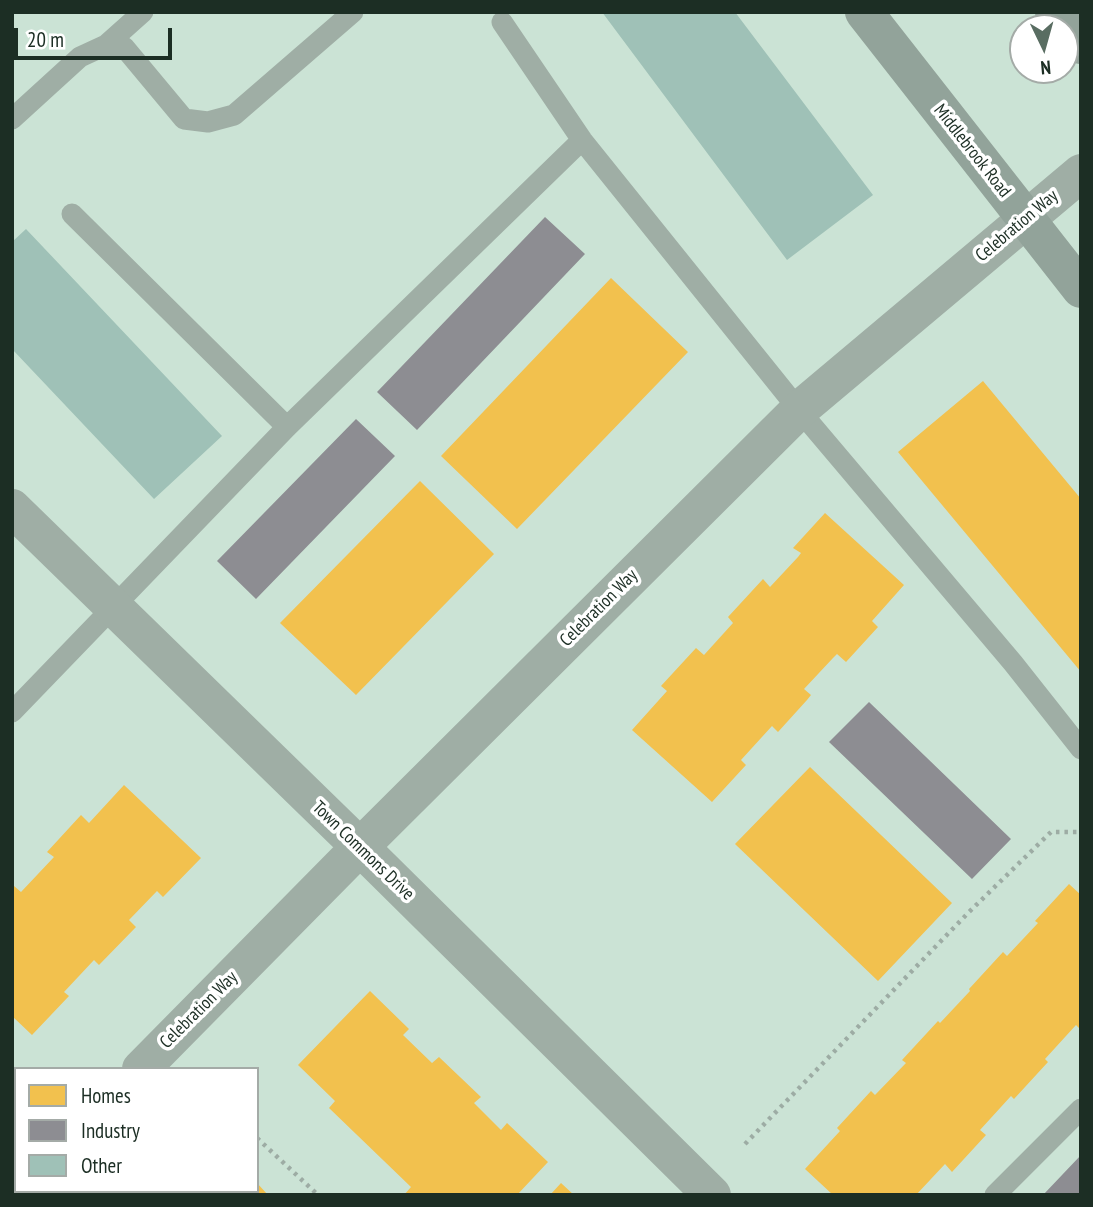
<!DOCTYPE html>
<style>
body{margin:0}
#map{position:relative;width:1093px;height:1207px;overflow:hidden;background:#cbe3d5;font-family:"PT Sans Narrow",sans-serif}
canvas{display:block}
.frame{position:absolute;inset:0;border:14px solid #1c2e24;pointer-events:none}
.legend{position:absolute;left:14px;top:1067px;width:245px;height:126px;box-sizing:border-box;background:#fff;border:2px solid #a4aba7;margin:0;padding:9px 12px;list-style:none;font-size:21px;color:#1c2e24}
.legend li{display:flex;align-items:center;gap:14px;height:35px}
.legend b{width:35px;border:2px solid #a4aba7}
.north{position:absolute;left:1009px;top:14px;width:70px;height:70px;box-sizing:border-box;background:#fff;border:2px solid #a4aba7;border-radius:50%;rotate:175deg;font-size:19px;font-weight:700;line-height:28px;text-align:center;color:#1c2e24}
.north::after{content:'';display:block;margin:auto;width:24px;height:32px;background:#596d62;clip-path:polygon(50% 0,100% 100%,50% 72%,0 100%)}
.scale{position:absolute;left:14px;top:28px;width:158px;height:32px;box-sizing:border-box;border:4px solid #1c2e24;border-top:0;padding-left:9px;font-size:21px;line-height:24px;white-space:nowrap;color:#1c2e24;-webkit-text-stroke:5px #fff;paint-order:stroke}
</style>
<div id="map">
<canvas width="1093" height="1207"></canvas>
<div class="frame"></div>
<ul class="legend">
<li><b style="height:19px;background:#f2c14e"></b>Homes</li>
<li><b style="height:19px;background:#8d8d92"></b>Industry</li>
<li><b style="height:19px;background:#9fc1b7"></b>Other</li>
</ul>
<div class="north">N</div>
<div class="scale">20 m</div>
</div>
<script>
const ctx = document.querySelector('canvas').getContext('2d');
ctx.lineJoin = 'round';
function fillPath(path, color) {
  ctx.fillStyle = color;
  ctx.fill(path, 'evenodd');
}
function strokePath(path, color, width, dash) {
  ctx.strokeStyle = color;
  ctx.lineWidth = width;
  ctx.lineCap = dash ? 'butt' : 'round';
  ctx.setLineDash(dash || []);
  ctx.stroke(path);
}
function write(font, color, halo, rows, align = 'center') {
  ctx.font = font + ' "PT Sans Narrow",sans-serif';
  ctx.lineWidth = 7;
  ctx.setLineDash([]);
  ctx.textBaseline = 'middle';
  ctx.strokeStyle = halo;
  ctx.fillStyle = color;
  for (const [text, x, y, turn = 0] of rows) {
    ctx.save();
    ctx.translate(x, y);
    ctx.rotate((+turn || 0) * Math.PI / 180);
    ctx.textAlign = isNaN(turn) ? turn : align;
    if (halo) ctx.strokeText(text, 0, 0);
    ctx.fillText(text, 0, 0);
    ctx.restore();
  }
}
fillPath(new Path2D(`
 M611,278L688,352L517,529L441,456Z
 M983,381L1081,499V672L898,452Z
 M420,481L494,554L356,695L280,623Z
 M825,513L904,585L872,621L878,627L846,662L837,654L833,658L804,689L811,695L807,700L778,732L772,726L741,760L746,765L712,802L632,730L667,691L661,686L696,648L704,655L733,623L728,617L763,579L770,587L798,557L801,553L793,548Z
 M810,767L952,903L878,981L735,844Z
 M124,785L201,858L163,897L157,891L129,920L136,927L99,965L94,960L64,992L69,996L32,1035L12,1016V888L14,886L21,892L54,857L47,852L81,815L89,823Z
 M1069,884L1081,895V1030L1076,1025L1045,1059L1048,1062L1014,1099L1011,1096L980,1130L986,1135L952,1172L945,1164L916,1195H833L805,1169L840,1131L837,1128L871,1091L875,1095L906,1063L902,1060L938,1021L940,1023L970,991L969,989L1003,952L1007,956L1038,923L1035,921Z
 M370,991L409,1029L403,1035L432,1063L439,1057L481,1097L474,1103L501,1130L507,1123L548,1162L517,1195H404L411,1187L329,1108L335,1101L298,1065Z
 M257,1183L268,1195H173L177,1191H257Z
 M561,1183L574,1195H550Z`), '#f2c14e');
fillPath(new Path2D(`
 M545,217L585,254L417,430L377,392Z
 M356,419L395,456L256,599L217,561Z
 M869,702L1011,839L972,879L829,742Z
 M1081,1155V1195H1043Z`), '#8d8d92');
fillPath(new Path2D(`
 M602,12H735L873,195L787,260Z
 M26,229L222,436L154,499L12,349V242Z`), '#9fc1b7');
strokePath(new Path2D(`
 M257,1138L318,1195
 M745,1144L968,913L1051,832H1081`), '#9daca4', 4.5, [3.5, 5]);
strokePath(new Path2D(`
 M502,22L582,140L799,410L1013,663L1081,749
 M106,45L143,12
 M12,119L80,57L106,45L124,47L184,119L208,122L234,115L353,12
 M72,214L287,427
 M12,712L287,427L582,140
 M995,1195L1081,1109`), '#9faea5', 21);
strokePath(new Path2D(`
 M12,508L360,847L712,1195
 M141,1069L360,847L799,410L1081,173
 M16,1195L20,1191`), '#9faea5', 38);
strokePath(new Path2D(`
 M864,12L1081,289
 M1054,12L1081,45`), '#92a39a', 38);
write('18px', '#1c2e24', '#fff', [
 ["Middlebrook Road",972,151,52],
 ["Celebration Way",1017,226,-40],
 ["Celebration Way",599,608,-45],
 ["Town Commons Drive",363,851,44],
 ["Celebration Way",199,1010,-45]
]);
</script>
